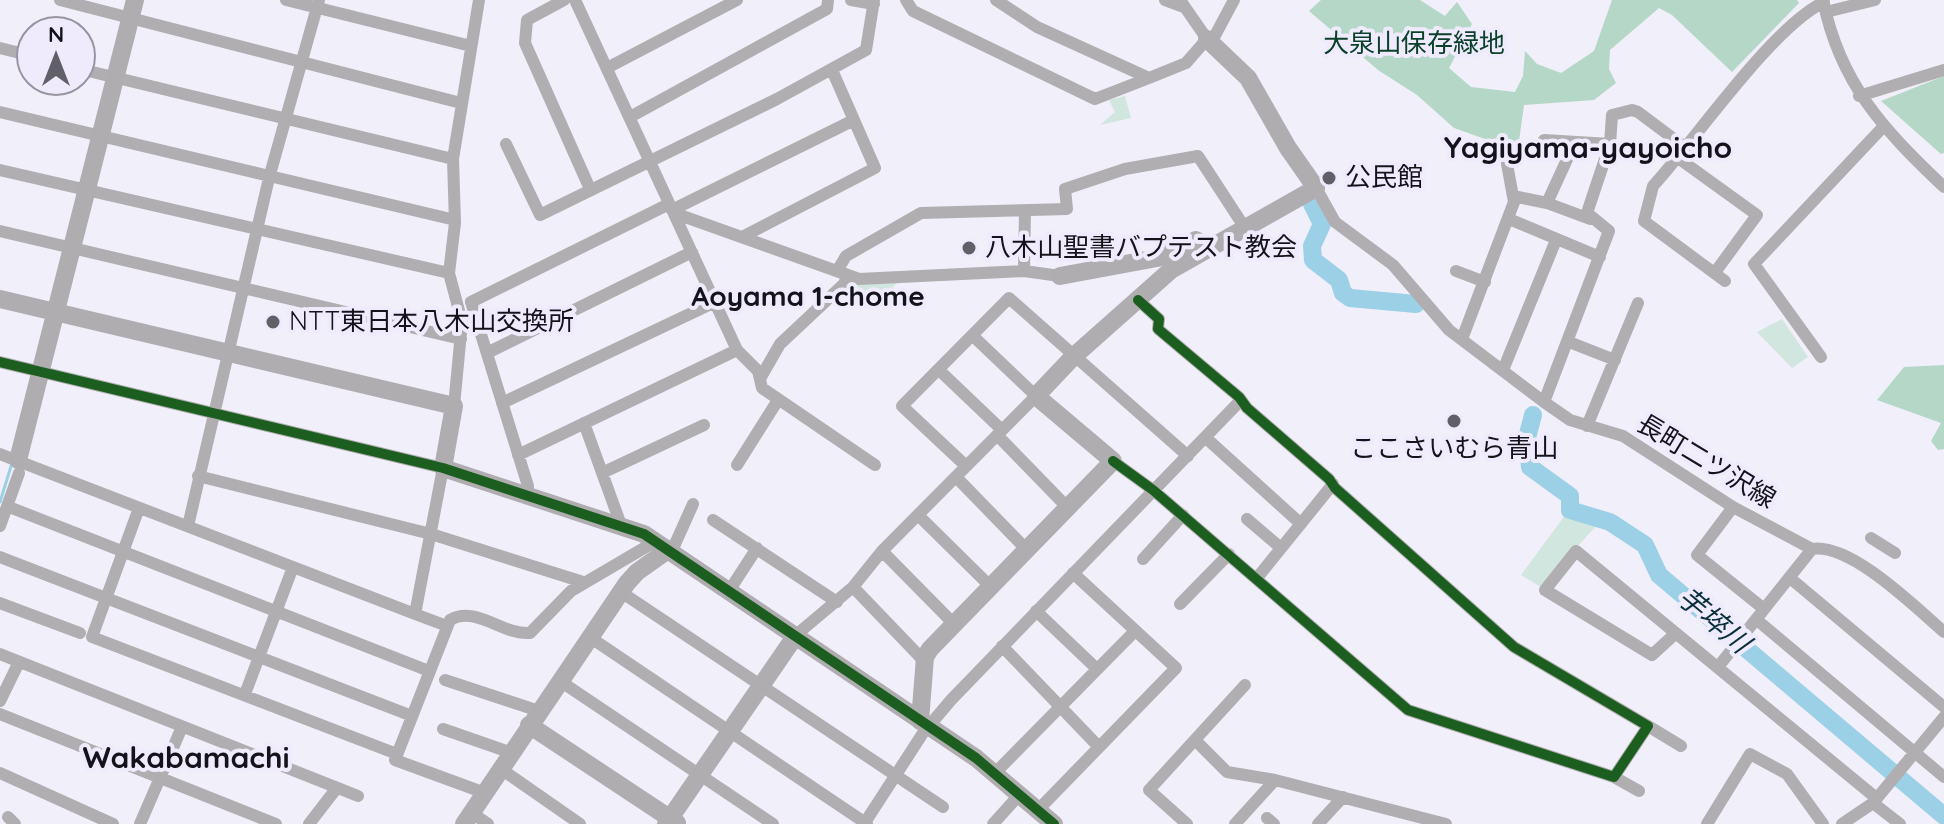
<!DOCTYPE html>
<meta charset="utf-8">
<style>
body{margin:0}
#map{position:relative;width:1944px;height:824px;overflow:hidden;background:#f1eff9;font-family:Quicksand,sans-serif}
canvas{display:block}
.north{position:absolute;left:16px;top:16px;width:80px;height:80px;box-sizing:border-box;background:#efebfd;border:2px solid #9794a2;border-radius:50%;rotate:0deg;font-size:22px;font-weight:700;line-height:32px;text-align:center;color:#14121a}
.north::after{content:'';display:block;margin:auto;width:28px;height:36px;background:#615f68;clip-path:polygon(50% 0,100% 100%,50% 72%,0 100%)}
</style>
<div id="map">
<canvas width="1944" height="824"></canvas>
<div class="north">N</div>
</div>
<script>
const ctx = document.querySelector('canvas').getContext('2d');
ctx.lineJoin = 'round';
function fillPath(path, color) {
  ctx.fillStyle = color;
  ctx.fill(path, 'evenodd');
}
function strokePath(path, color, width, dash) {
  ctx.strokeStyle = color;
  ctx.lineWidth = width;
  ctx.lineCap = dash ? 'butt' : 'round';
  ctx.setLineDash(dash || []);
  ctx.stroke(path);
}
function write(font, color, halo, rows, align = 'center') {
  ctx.font = font + ' Quicksand,"Noto Sans JP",sans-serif';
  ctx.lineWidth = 8;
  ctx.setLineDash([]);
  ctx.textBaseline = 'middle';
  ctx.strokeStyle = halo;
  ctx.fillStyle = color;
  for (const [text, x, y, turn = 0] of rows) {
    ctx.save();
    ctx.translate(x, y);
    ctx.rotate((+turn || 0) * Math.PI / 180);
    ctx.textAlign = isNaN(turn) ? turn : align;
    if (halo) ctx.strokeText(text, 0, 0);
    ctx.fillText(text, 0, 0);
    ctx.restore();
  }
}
fillPath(new Path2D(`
 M1125,96L1131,118L1100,125L1115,112L1109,100Z
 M897,283L872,308L851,284Z
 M1782,319L1808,357L1792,368L1757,332Z
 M1566,514L1596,526L1541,587L1521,575Z`), '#d1e6de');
fillPath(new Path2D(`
 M1321,0H1420L1445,16L1457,2L1472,24L1449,68L1471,87L1515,92L1523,76L1525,51L1537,64L1561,73L1594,51L1612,0H1797L1799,3L1732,72L1672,15L1659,8L1610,50L1609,69L1616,83L1594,100L1524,105L1518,148L1505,139H1485L1454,128L1417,95L1378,70L1309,11Z
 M1944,76V153L1941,154L1881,101Z
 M1944,365V449L1938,450L1931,441L1941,423L1877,400L1904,367Z`), '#b4d7c8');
strokePath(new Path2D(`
 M0,502L12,463`), '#9cd0e6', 3);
strokePath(new Path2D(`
 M1312,204L1322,224L1312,246L1313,260L1339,280L1343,293L1350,298L1416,304
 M1533,415L1527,438L1530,467L1570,496V510L1610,522L1645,545L1659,575L1944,816`), '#9cd0e6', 18);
strokePath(new Path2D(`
 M60,0L461,103
 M286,0L471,46
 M564,0L527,20L525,43L590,189
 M575,0L737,350L758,371L762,388L875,465
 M851,0L874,4
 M906,0L913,11L1095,99L1149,78
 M996,0L1037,27L1149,78L1186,63L1207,39L1180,0
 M1165,0L1184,7
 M1823,0C1840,84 1884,130 1944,187
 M1826,12L1875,0
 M1211,43L1234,0
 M0,48L32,56
 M607,68L737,0
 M80,69L453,159
 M1859,96L1944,70
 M0,112L455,220
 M630,117L827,9L828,0
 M1544,140L1610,144
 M506,144L540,215L777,99L866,50L874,0
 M1678,158L1757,215L1716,271
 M0,170L449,273
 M1316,188L1335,222L1393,265L1449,330L1544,402L1570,420L1623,436L1733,507L1812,549C1851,543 1915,607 1944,632
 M1513,196L1547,203L1590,219
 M1547,203L1575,142
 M672,210L854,120
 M674,213L859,279L1024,271L1060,276
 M1509,219L1600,257
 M0,231L461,339
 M742,237L875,168L832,70
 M837,271L846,256L921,213L1067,209L1065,189L1125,169L1198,156L1245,228
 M1024,271L1025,211
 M1456,271L1485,282
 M1725,281L1644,221L1653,186C1696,139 1772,27 1824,2
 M1462,339L1514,202L1507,164
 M1569,342L1615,360
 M487,353L692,252
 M1821,357L1754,264L1883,127
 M0,362L443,468L415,614L0,454
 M939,370L1002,430
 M1503,370L1556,240
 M761,377L780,344L844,284L848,275
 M1544,402L1609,231L1587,213L1610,144L1612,115L1632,110L1638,112L1686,148
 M502,403L715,302
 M454,406L462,322L449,273L455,223L453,159L479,0
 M584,423L621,525
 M1587,426L1638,303
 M997,435L1068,508
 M1206,438L1301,524
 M518,455L737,350
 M1113,461L1153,490L1408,710L1614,777L1648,726L1514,647L1335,488L1329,479L1247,408L1239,397L1158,329L1159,319L1138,300
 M737,465L778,400
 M966,466L902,406L1009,298L1188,456
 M602,473L704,425
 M198,476L431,534L583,582
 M956,477L1027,550
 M527,495L528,486L471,302L669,204
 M9,507L429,671
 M1733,507L1697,555L1764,609
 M139,508L92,637L397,754
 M918,515L992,588
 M1247,519L1281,548
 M713,520L837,602
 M0,526L19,473
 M188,526L269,178L319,0
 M1871,538L1895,553
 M882,551L955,625
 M671,553L693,504
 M0,557L412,716
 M1143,559L1183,515
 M1257,578L1333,484
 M1790,578L1944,707
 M853,587L925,662
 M729,591L757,548
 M621,592L943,807
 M0,603L80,633
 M1180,604L1229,554
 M1036,611L1097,669
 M415,614L447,626
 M1757,620L1944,777
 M1676,633L1652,655L1545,590L1576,551L1875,797
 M796,635L853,587L882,551L1036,396L973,336
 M591,638L867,824
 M1002,646L1098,746
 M0,654L358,796
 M1718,667L1812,549
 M445,680L539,711
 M560,681L773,824
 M245,694L293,567
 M0,701L19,662
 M0,714L276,824
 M1648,726L1681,746
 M443,729L512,753
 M1196,741L1227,772L1275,780L1446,824
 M501,769L580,824
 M996,772L1135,631
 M0,773L113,824
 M1614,777L1639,791
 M485,793L395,760L450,620C476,605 502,635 530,633L571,591L656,541
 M1873,803L1900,824
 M1038,810L1176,668L1073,573
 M472,813L488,824
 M8,817L15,824
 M1267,818L1274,824
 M140,824L182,727
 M309,824L336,789
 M864,824L923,733L951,700L1241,400
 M993,824L1020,794
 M1187,824L1149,790L1245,685
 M1235,824L1275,780
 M1318,824L1343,797
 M1707,824L1750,754L1787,774L1823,824
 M1842,824L1873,803L1944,717`), '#b0aeb0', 12);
strokePath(new Path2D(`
 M1060,276L1157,258L1196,240L1210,249
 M0,299L454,406L443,468L644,534L976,758L1054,824
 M18,460L135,0
 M920,721L925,657L930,649L1113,461L1036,396L1073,357L1171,270L1316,188L1288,148L1248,78L1207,39
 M529,725L677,823
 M464,824L627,583L637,572L668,550
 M666,824L796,635`), '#b0adb1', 18);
strokePath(new Path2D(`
 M0,362L443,468L644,534L976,758L1054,824
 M1113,461L1153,490L1408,710L1614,777L1648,726L1514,647L1335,488L1329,479L1247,408L1239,397L1158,329L1159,319L1138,300`), '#1b5e20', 10);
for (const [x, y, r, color] of [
 [1329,178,8,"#615f68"],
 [969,248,8,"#615f68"],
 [273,322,8,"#615f68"],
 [1454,421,8,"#615f68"]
]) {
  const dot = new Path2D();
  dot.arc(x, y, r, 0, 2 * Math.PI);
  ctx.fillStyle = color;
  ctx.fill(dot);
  strokePath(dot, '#efebfd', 3);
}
write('26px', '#0b412a', '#efebfd', [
 ["大泉山保存緑地",1414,44]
]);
write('26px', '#14121a', '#efebfd', [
 ["公民館",1345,178],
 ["八木山聖書バプテスト教会",985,248],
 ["NTT東日本八木山交換所",289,322],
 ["ここさいむら青山",1454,449,"center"]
], 'left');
write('26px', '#14121a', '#efebfd', [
 ["長町二ツ沢線",1706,462,31]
]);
write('bold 28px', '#14121a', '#efebfd', [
 ["Aoyama 1-chome",808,298]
]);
write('italic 28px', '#092f3a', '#efebfd', [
 ["芋埣川",1713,621,40]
]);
write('bold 30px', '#14121a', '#efebfd', [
 ["Yagiyama-yayoicho",1588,149],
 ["Wakabamachi",186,759]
]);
</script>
